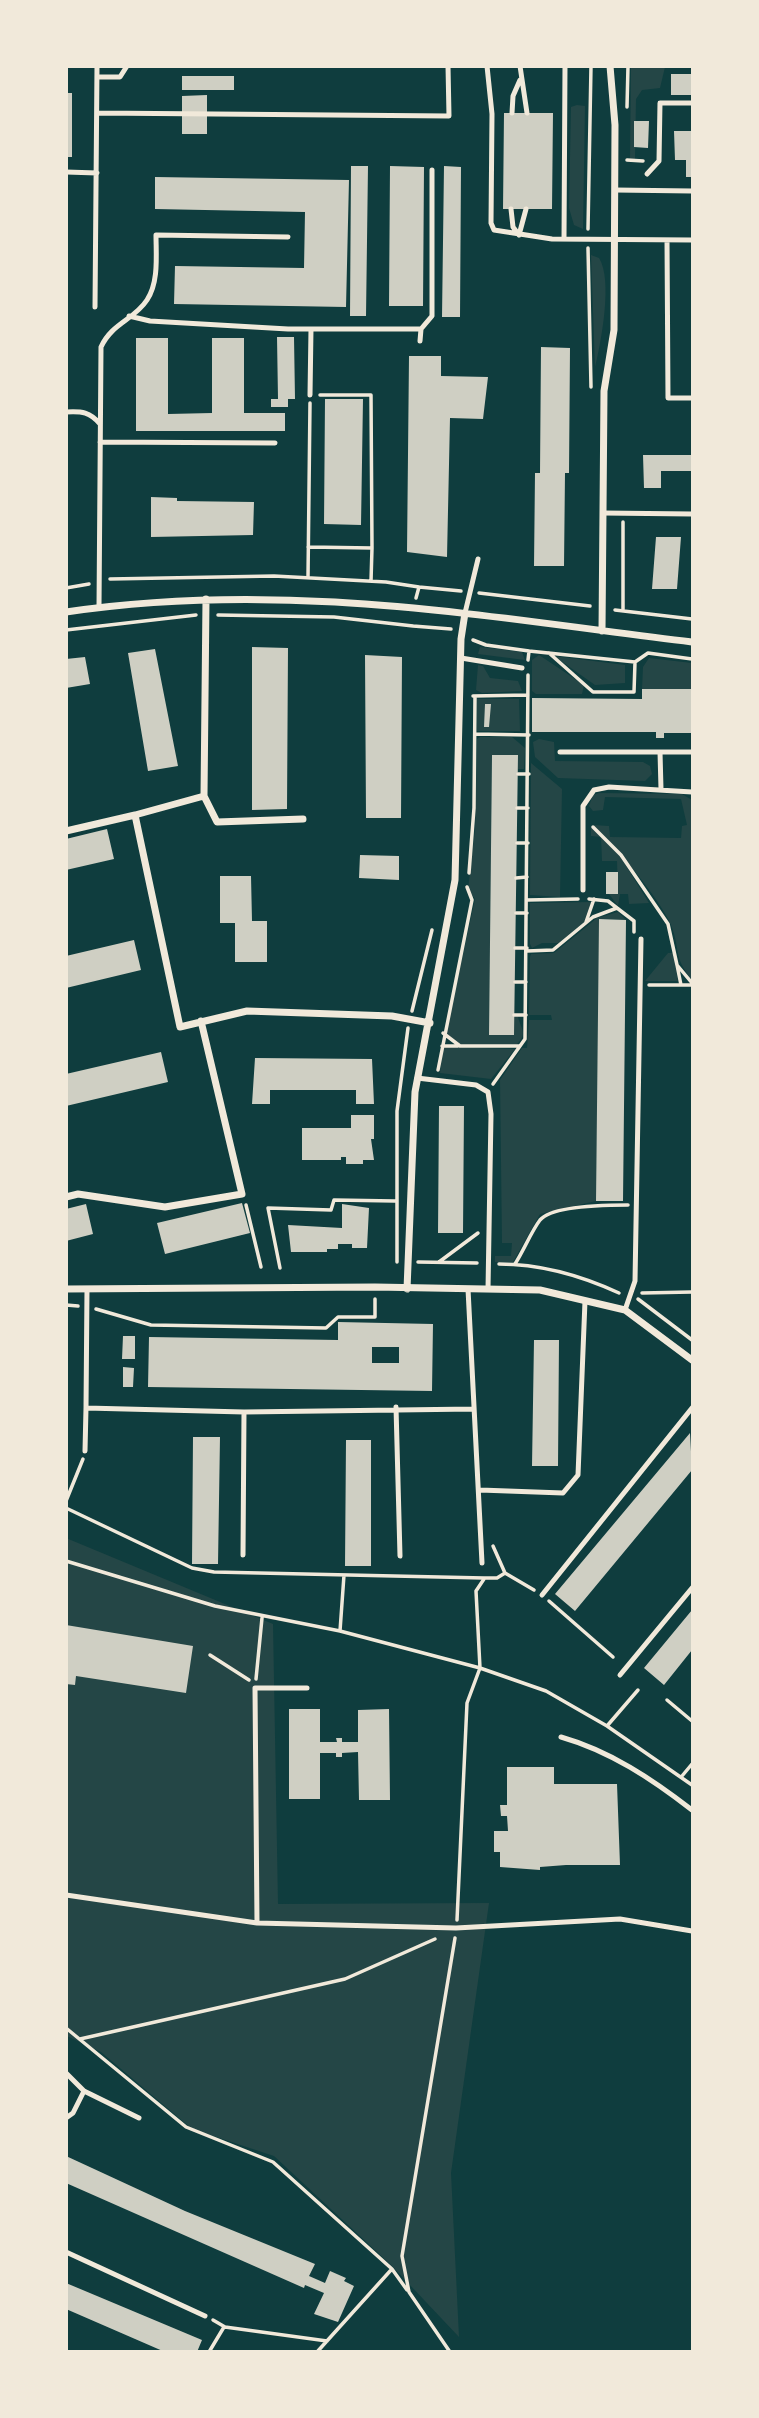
<!DOCTYPE html>
<style>
body{margin:0}
#map{position:relative;width:759px;height:2418px;overflow:hidden;background:#0f3d3e;font-family:"PT Sans Narrow",sans-serif}
canvas{display:block}
.frame{position:absolute;inset:0;border:68px solid #f1e9da;pointer-events:none}
</style>
<div id="map">
<canvas width="759" height="2418"></canvas>
<div class="frame"></div>
</div>
<script>
const ctx = document.querySelector('canvas').getContext('2d');
ctx.lineJoin = 'round';
function fillPath(path, color) {
  ctx.fillStyle = color;
  ctx.fill(path, 'evenodd');
}
function strokePath(path, color, width, dash) {
  ctx.strokeStyle = color;
  ctx.lineWidth = width;
  ctx.lineCap = dash ? 'butt' : 'round';
  ctx.setLineDash(dash || []);
  ctx.stroke(path);
}
fillPath(new Path2D(`
 M631,67H665L660,88L642,90L636,99L635,159H630Z
 M577,105L585,106L583,229L574,225L569,208L571,107Z
 M591,255L599,258C613,280 601,342 595,367Z
 M480,647L522,652L525,660L478,654Z
 M539,655L584,685L582,694H536L532,691V660Z
 M554,656L625,665V683L595,685Z
 M649,658L692,663V689H642L643,667Z
 M478,665L483,666L490,678L518,681L522,691L482,693L476,690Z
 M477,699H519L520,731H477Z
 M480,737H512L525,748L524,769H518V755H492L489,1035H514V1017H518C520,1027 529,1034 516,1045H461L446,1033L475,899L468,889L475,829L477,739Z
 M539,739L554,742L555,761L643,762L650,766L652,774L645,781L558,778L535,757L533,742Z
 M531,763L562,789L560,897L530,895Z
 M599,793L682,794L692,800V980C672,955 681,950 671,925C660,899 614,844 593,825L609,826L610,837L681,838L682,826L687,825L681,799L605,797L603,810L593,811L589,806L593,795Z
 M591,827L620,856L649,903L629,904L628,894H620L618,906L609,894L618,893L617,861H602L601,837L591,836Z
 M591,902L584,922L559,943H542L532,948L530,944V903Z
 M618,912L626,920L600,919L596,1201L540,1214L513,1262H495V1256H511L512,1243H502L500,1080L522,1048H527L529,1020H552L551,1015H529L530,957L531,954L554,953L597,918Z
 M668,953H673L678,981H645Z
 M443,1047L515,1049L491,1079L440,1073Z
 M66,1538L273,1624L278,1904L489,1903L451,2173L459,2337L392,2266L274,2156L192,2129L101,2052L67,2036Z`), '#244646');
fillPath(new Path2D(`
 M671,74H692V95H671Z
 M182,76H234V90H182Z
 M66,93H72V157H66Z
 M207,95V134H182V96Z
 M504,113H553L552,209H503Z
 M634,121H649L648,148L634,147Z
 M674,131H692V177H686V160H675Z
 M351,166H368L366,316H350Z
 M390,166L424,167L423,306H389Z
 M444,166L461,167L460,317H442Z
 M155,177L349,180L346,307L174,304L175,266L304,268L305,212L155,209Z
 M277,337H294L295,399H288V407H271V399H278Z
 M136,338H168V414L212,413V338H244V413H285V431H136Z
 M541,347L570,348L569,473H565L564,566H534L535,473H540Z
 M409,356H441V376L488,377L483,419L450,418L447,557L407,552Z
 M325,399H363L361,525L324,524Z
 M643,455H692V471H661V488H644Z
 M151,497L177,498V501L254,502L253,535L151,537Z
 M656,537H681L677,589H652Z
 M252,647L288,648L287,809L252,810Z
 M155,649L178,766L148,771L128,653Z
 M365,655L402,657L401,818H366Z
 M85,657L90,684L66,688V659Z
 M642,689H692V733H664V738H656V732H532V698L642,699Z
 M485,704H491L489,727H484Z
 M492,755H518L514,1035H489Z
 M107,829L114,859L66,870V839Z
 M360,855L399,856V880L359,878Z
 M606,872H618V894H606Z
 M220,876H251L252,921H267V962H235V923H220Z
 M599,919L626,920L623,1201H596Z
 M134,940L141,970L66,988V956Z
 M161,1052L168,1082L66,1106V1074Z
 M255,1058L372,1059L374,1104H356V1090H270V1104H252Z
 M439,1106H464L463,1233H438Z
 M351,1115H374V1139H371L374,1160H363V1164H346V1157H341V1160H302V1128H351Z
 M242,1203L250,1233L165,1254L157,1223Z
 M86,1204L93,1234L66,1241V1209Z
 M342,1204L369,1208L367,1248H352V1244H338V1249H327V1252H291L288,1225L342,1228Z
 M338,1322L433,1324L432,1391L148,1387L149,1337L338,1340ZM372,1347H399V1363H372Z
 M123,1336H135V1359H122Z
 M534,1340H559L558,1466H532Z
 M123,1367L134,1368L133,1387H123Z
 M690,1433L692,1470L575,1611L555,1594Z
 M193,1437H220L218,1564H192Z
 M346,1440H371V1566H345Z
 M692,1610V1650L664,1685L644,1668Z
 M66,1625L193,1646L186,1693L76,1676L75,1685L66,1684Z
 M289,1709H320V1742H337L336,1738H342V1742H358V1710L389,1709L390,1800H359L358,1752L342,1753V1757H336V1753H320V1799H289Z
 M507,1767H554V1784H617L620,1865H566L540,1867V1870L500,1867V1852H494V1831H508L507,1816H501L500,1805H507Z
 M66,2156L185,2211L315,2264L309,2276L325,2283L330,2271L346,2278L344,2281L354,2286L338,2322L314,2314L324,2293L305,2285L304,2288L66,2183Z
 M66,2283L202,2340L197,2352H165L66,2309Z`), '#cfcfc3');
strokePath(new Path2D(`
 M627,107L628,66
 M627,160L643,161
 M588,229L591,66
 M588,248L591,387
 M320,395H371L372,548
 M308,547L372,548L371,581
 M308,577L310,403
 M110,579L274,576L386,582L419,587L416,598
 M419,587L461,591
 M66,588L89,584
 M479,593L590,606
 M615,610L692,619
 M623,611V522
 M218,615L334,617L413,626
 M413,626L451,629
 M66,630L196,615
 M473,640L486,645L529,651L528,660
 M529,651L635,662L648,653L692,659
 M549,653L593,692H634L635,662
 M473,696L528,695
 M475,734L529,735
 M518,774H529
 M517,808H528
 M593,827L621,855L668,924L677,965
 M517,843H528
 M469,873L474,808L475,696
 M516,878L527,877
 M527,900L578,899
 M617,908L634,921V932
 M516,913H527
 M586,922L594,899
 M515,948H527
 M527,951L553,950L593,917L617,908L608,901L589,899
 M515,982H526
 M649,985H692
 M681,985L677,965L692,983
 M412,1011L432,930
 M514,1015H526
 M443,1033L460,1046H519
 M442,1046H458
 M438,1070L472,900L467,887
 M493,1084L525,1039L528,675
 M246,1205L261,1267
 M397,1262V1111L408,1028
 M418,1262L477,1263
 M439,1262L478,1233
 M499,1264C540,1264 582,1276 619,1293
 M515,1264C524,1250 531,1232 540,1220C553,1205 609,1205 628,1205
 M280,1268L268,1208L331,1210L334,1200L395,1201
 M642,1293L692,1292
 M638,1299L692,1340
 M66,1305L78,1306
 M96,1309L151,1325L326,1328L338,1317H375V1299
 M66,1501L83,1459
 M66,1508L192,1568L214,1572L484,1578H497L505,1573L534,1590
 M493,1546L505,1573
 M66,1561L215,1606L340,1631L480,1668L476,1591L484,1579
 M549,1601L613,1657
 M340,1631L344,1575
 M210,1655L249,1680
 M256,1679L262,1618
 M667,1700L692,1721
 M607,1726L638,1690
 M682,1776L692,1764
 M457,1920L467,1703L480,1668L546,1691L607,1726L692,1785
 M66,2028L186,2127L273,2162L392,2269L407,2290
 M80,2039L345,1979L435,1939
 M213,2320L225,2327L327,2341
 M209,2352L224,2327
 M317,2352L391,2270
 M450,2352L409,2292L402,2256L455,1938`), '#f1e9da', 3.5);
strokePath(new Path2D(`
 M487,66L492,114L491,223L494,230L552,239L692,240
 M520,66L527,113
 M97,77H120L127,66
 M97,113L449,116L448,66
 M512,113L513,96L520,80
 M66,172L97,173
 M647,174L659,161L660,103H692
 M615,190L692,191
 M511,209L513,227L519,235
 M519,235L526,209
 M564,239L565,66
 M667,240L668,398H692
 M95,307L97,66
 M129,316L150,321L288,329H421L432,316V170
 M420,341L421,329
 M310,395L311,329
 M66,412C82,411 90,412 100,424
 M100,442L275,443
 M603,513L692,514
 M99,607L101,347C112,323 134,320 147,300C159,282 156,255 156,235L288,237
 M465,613L478,559
 M461,658L522,668
 M560,752H692
 M660,752L661,789
 M583,890V806L594,790L609,787L692,792
 M417,1078L476,1085L488,1092L491,1114L488,1289
 M87,1289L86,1408L244,1412L474,1409
 M468,1289L482,1563
 M625,1310L635,1281L641,939
 M396,1407L400,1556
 M85,1451L86,1408
 M480,1490L563,1493L578,1475L585,1301
 M243,1555L244,1412
 M542,1595L692,1408
 M620,1675L692,1588
 M561,1737C610,1751 652,1779 692,1810
 M66,1895L257,1923L255,1688H307
 M257,1923L456,1928L620,1919L692,1931
 M66,2073L84,2091
 M66,2118L73,2113L84,2091L139,2118
 M66,2252L205,2316`), '#f1e9da', 5);
strokePath(new Path2D(`
 M206,599L204,796L217,822L303,819
 M66,612C283,580 479,616 692,642
 M602,631L604,391L614,330L615,125L610,66
 M135,815L204,796
 M66,831L135,815L180,1027L247,1011L392,1016L430,1023
 M66,1197L78,1194L165,1207L242,1194L201,1021
 M66,1289L375,1287L540,1290L625,1310L692,1360
 M407,1289L415,1092L455,880L461,639L465,613`), '#f1e9da', 7);
</script>
